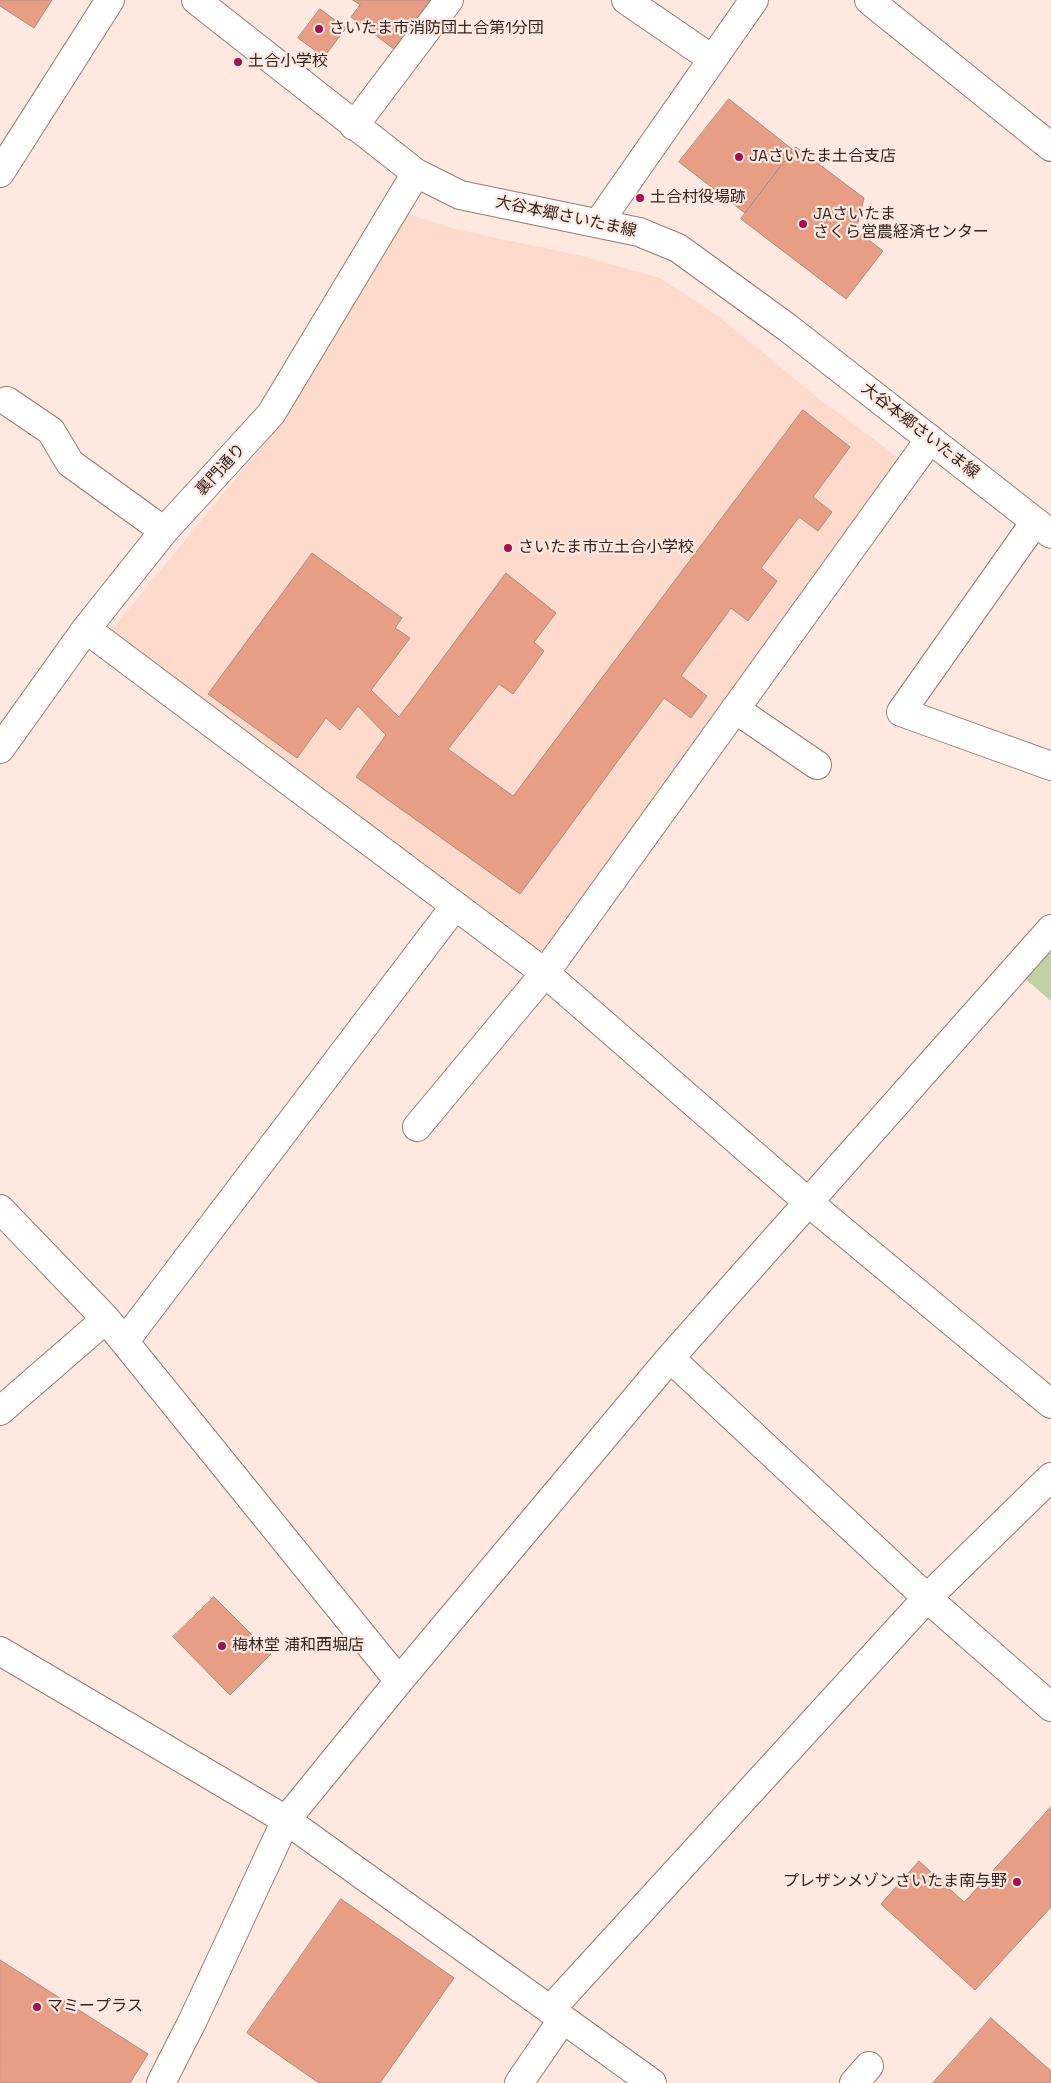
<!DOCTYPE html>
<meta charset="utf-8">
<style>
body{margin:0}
canvas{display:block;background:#ffe8e0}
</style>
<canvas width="1051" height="2083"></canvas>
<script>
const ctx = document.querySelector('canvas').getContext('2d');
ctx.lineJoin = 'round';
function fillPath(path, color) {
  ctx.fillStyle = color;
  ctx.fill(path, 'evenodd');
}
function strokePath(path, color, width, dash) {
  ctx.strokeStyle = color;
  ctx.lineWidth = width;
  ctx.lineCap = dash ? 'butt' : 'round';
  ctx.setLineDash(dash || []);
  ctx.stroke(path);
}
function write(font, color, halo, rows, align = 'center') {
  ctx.font = font + ' "Space Grotesk","Noto Sans JP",sans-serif';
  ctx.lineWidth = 4.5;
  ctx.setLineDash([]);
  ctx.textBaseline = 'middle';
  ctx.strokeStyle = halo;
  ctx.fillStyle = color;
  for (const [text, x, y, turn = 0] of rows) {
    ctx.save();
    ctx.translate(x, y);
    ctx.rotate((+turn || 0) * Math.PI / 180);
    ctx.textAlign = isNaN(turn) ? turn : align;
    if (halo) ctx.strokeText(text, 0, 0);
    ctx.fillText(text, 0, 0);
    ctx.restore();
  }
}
fillPath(new Path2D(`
 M406,213L455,229L582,256L660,278L718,316L822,401L902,460L543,960L106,637L280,424Z`), '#fedacd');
fillPath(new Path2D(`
 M1051,942V1001L1022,976Z`), '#c2d0a5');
const building = new Path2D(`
 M0,0H52L34,28L0,6Z
 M353,0H431L394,49L351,17L360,5Z
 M320,9L346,28L324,57L298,38Z
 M729,99L793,150L745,213L679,162Z
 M796,147L864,198L856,230L883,251L846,299L741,219Z
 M803,410L850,447L813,497L832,512L818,531L799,517L761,568L777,581L748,621L731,608L681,676L707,696L691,718L664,698L520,894L356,777L386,735L358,706L340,730L326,718L297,758L208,694L312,553L402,618L395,628L410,638L371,690L399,717L506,573L556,613L534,642L544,651L513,694L499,684L448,749L513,796Z
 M214,1597L271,1654L230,1695L173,1637Z
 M1051,1807V1907L975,1990L881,1904L919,1861L964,1902Z
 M341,1899L454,1978L380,2083H319L247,2033Z
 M0,1960L148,2054L130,2083H0Z
 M991,2018L1051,2071V2083H933Z`);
fillPath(building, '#e89e85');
strokePath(building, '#ad8b7f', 1);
const minor = new Path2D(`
 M626,0L712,59
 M869,0L1051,147
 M354,126L449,0
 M0,173L110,0
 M599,222L754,0
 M7,401L51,431L70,463L164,531
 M1035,522L901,712L1051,766
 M86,629L545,973L808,1202L1051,1404
 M735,709L817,765
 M0,749L86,629L164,531L271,414L416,173
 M417,1127L545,973L930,439
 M0,1209L106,1319L399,1681
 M125,1341L455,906
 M670,1358L927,1598L1051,1707
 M0,1411L106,1319
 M0,1651L286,1820L652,2083
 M550,2010L927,1598L1051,1477
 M161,2083L193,2020L286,1820L399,1681L670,1358L1051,929
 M519,2083L563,2019
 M854,2083L869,2066`);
const major = new Path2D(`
 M196,0L416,173L460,195L639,232L678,248L788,328L1051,534`);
strokePath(minor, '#9b7a6e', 30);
strokePath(major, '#9b7a6e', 30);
strokePath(minor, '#fff', 28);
strokePath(major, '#fff', 28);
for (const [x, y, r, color] of [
 [319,29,5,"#a30f4f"],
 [238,62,5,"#a30f4f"],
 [739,157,5,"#a30f4f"],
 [640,198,5,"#a30f4f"],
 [803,224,5,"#a30f4f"],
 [508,548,5,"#a30f4f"],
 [222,1646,5,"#a30f4f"],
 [1017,1882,5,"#a30f4f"],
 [37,2007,5,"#a30f4f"]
]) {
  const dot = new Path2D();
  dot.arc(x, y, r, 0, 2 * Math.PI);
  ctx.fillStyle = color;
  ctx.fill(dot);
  strokePath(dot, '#ffe8e0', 2);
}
write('16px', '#32241f', '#ffe8e0', [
 ["さいたま市消防団土合第1分団",329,29],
 ["土合小学校",248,62],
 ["JAさいたま土合支店",749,157],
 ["土合村役場跡",650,198],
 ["JAさいたま",813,215],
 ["さくら営農経済センター",813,233],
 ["さいたま市立土合小学校",518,548],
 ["梅林堂 浦和西堀店",232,1646],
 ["プレザンメゾンさいたま南与野",1007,1882,"right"],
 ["マミープラス",47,2007]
], 'left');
write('16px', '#32241f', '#ffe8e0', [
 ["大谷本郷さいたま線",566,217,12],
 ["大谷本郷さいたま線",920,431,38],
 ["裏門通り",221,470,-47]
]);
</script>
